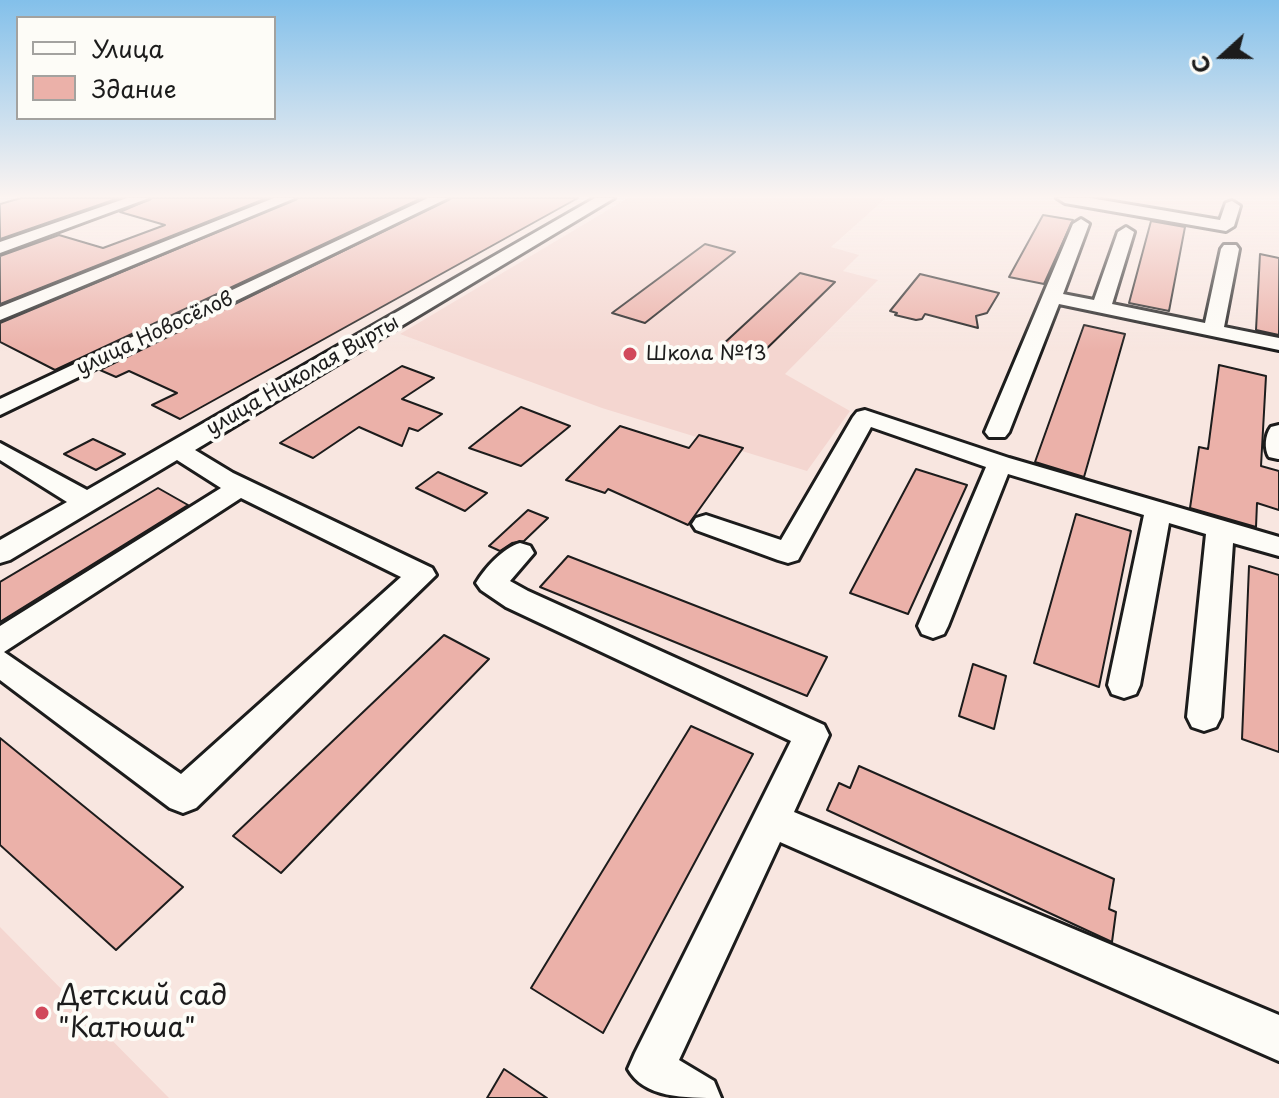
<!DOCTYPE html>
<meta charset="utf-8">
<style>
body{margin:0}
#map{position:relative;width:1279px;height:1098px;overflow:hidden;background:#f8e6e0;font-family:"Playpen Sans",sans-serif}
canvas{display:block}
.legend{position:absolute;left:16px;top:16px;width:260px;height:104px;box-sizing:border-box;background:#fdfcf7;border:2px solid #a3a29f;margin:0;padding:10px 14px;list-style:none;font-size:24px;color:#1c1c1c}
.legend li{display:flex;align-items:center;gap:16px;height:40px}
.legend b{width:40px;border:2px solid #a3a29f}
.north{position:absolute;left:1183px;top:16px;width:80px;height:80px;-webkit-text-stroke:6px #fdfcf7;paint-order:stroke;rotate:249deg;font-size:22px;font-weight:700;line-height:32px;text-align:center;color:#1c1c1c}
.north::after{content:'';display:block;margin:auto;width:28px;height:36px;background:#1c1c1c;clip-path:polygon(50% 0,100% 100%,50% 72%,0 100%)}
</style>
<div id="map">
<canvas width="1279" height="1098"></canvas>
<ul class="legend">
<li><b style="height:10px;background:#fdfcf7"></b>Улица</li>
<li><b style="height:22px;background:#ebb1a9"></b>Здание</li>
</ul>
<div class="north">С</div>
</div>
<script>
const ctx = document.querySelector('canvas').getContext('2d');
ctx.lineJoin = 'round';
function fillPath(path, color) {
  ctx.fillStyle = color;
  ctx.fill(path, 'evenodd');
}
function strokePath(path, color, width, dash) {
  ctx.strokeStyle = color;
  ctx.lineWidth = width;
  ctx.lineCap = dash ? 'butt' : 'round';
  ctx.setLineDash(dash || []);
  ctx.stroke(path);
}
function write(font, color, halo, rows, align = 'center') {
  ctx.font = font + ' "Playpen Sans",sans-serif';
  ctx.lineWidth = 8;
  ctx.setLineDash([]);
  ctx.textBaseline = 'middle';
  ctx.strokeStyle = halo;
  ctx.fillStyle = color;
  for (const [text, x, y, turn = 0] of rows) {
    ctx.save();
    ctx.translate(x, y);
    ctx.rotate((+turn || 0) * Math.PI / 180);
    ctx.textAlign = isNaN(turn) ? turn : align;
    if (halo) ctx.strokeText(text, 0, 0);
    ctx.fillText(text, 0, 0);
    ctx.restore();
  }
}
fillPath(new Path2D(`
 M628,198H886L831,247L859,255L843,271L878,280L785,374L850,411L807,471L602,408L400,334Z
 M0,927L169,1098H0Z`), '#f4d6d0');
const building = new Path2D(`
 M21,198H119L0,239V204Z
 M152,198H267L0,304V256L59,235L103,248L165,225L120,212Z
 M298,198H422L55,370L0,342V323Z
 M451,198H578L180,419L152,405L177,393L129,371L116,377L100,370Z
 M1043,215L1073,220L1044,284L1009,277Z
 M1151,221L1185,227L1169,311L1129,303Z
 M705,244L735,252L645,323L612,313Z
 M1260,254L1279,258V335L1256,330Z
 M800,273L835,282L757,358L720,347Z
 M920,274L999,293L987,313L976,316L978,328L925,314L922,319L916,320L895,315L897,313L890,311Z
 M1084,325L1125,334L1084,477L1035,462Z
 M1219,365L1266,376L1261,466L1279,471V510L1257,503L1256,527L1190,508L1199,447L1208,449Z
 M402,366L434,378L402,399L442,414L418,431L409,428L402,446L359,427L313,458L280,443Z
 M521,407L570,426L521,466L469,448Z
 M620,426L689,448L699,435L743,448L688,525L608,489L605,493L566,480Z
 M93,439L125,454L96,470L64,454Z
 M916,469L967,485L908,614L850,593Z
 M438,472L487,493L465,511L416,488Z
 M158,488L188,505L0,622V582Z
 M528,510L548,518L524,541L512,543L500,551L489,546Z
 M1076,514L1131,531L1099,687L1034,663Z
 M568,556L827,657L807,696L540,587Z
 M1249,566L1279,575V752L1242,739Z
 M444,635L489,659L281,873L233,836Z
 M973,664L1006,676L994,729L959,716Z
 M691,726L753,754L603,1033L531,988Z
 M0,738L183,887L116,950L0,845Z
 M859,766L1114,879L1109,909L1116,912L1112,942L827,810L839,783L850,788Z
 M504,1069L547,1098H487Z`);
fillPath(building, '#ebb1a9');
strokePath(building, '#1c1c1c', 2);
const minor = new Path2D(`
 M127,198H149L0,253V242Z
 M274,198H295L0,320V307Z
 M428,198H448L0,415V399Z
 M595,198H614L195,450L233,473L432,568L436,575L196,808L183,813L170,808L0,680V626L221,488L177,460L10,560L0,563V540L67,502L0,460V443L87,490ZM241,498L401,577L181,774L4,652Z
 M1057,198H1090L1220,220L1226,203L1232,201L1240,206L1234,226L1226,231L1065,203Z
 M1081,219L1089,224L1063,294L1094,300L1118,232L1126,227L1134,232L1112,304L1205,323L1221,249L1224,245H1236L1239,249L1224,327L1279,338V350L1059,304L1009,432L1005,437H989L985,432L1073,224Z
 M865,410L1009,458L1279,537V556L1233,543L1221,717L1216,727L1204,731L1192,727L1187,717L1206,534L1169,523L1140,685L1136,694L1124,698L1112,694L1108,685L1144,515L1008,474L948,626L944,634L933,638L922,634L918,626L986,467L871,427L798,560L788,563L778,560L696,530L692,524L696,518L706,515L781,540L853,417L857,412Z
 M1279,425V459H1278L1269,457C1264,449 1265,435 1271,427Z
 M520,543L530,546L534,553L510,581L528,591L824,725L829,735L794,812L1279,1015V1061L780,842L679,1060L714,1081L721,1098C684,1098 644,1098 628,1069L635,1053L791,741L506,607L481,590L476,583C485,568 503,548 520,543Z`);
strokePath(minor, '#1c1c1c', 6);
fillPath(minor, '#fdfcf7');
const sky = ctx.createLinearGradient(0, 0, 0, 351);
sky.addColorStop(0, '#83c0ea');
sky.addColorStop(0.56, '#fcf4f1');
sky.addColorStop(1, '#fcf4f100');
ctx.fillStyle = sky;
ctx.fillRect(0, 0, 1279, 351);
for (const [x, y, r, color] of [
 [630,354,8,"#d1495b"],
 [42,1013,8,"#d1495b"]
]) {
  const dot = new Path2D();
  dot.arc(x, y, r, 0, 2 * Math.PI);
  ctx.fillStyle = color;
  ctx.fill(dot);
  strokePath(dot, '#fdfcf7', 3);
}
write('20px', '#1c1c1c', '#fdfcf7', [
 ["улица Новосёлов",155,334,-25],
 ["улица Николая Вирты",303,376,-30]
]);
write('20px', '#1c1c1c', '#fdfcf7', [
 ["Школа №13",646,354]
], 'left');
write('28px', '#1c1c1c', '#fdfcf7', [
 ["Детский сад",58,997],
 ["\"Катюша\"",58,1029]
], 'left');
</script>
